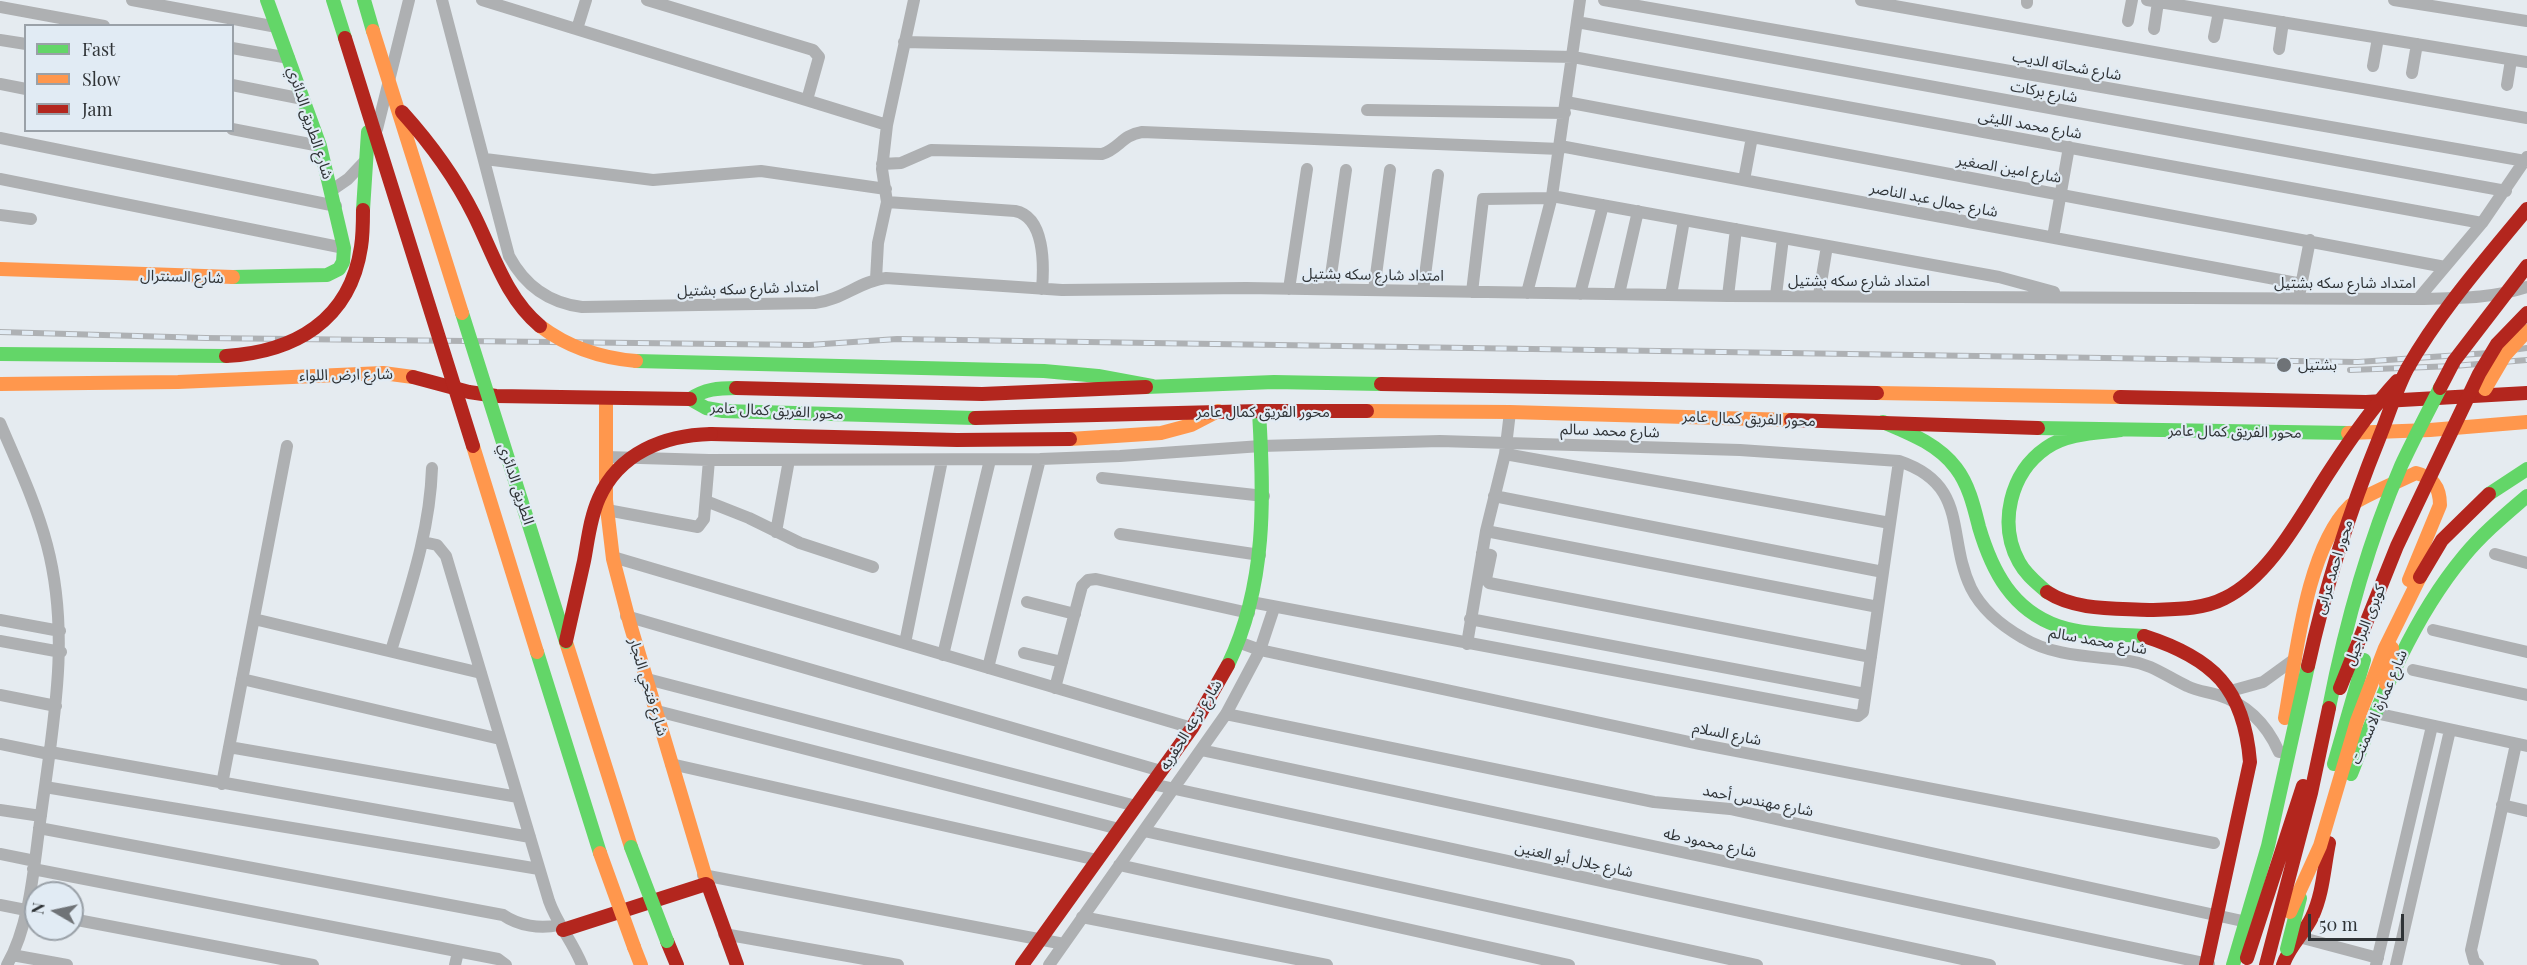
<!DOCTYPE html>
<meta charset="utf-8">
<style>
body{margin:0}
#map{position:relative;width:2527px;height:965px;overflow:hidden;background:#e5ebf0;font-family:"Playfair Display",serif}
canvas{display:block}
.legend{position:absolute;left:24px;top:24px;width:210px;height:108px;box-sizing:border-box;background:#e1ebf4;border:2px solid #9aa1a8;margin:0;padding:8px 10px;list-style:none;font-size:18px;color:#2f3336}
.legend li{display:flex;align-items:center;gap:12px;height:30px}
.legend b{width:30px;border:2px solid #9aa1a8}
.north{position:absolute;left:24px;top:881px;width:60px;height:60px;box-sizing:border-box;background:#e1ebf4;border:2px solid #9aa1a8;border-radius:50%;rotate:279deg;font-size:16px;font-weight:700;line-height:24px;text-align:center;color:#2f3336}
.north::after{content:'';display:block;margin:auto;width:21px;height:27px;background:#6f7377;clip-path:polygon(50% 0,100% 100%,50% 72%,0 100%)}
.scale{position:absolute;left:2308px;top:914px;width:96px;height:27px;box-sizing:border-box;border:3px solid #2f3336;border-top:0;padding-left:8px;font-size:18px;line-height:21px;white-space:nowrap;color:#2f3336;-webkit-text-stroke:4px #e1ebf4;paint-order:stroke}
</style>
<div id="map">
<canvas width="2527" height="965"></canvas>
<ul class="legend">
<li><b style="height:8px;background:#63d668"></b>Fast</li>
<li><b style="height:8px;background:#ff974d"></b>Slow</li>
<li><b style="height:8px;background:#b3261e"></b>Jam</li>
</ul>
<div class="north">N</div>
<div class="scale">50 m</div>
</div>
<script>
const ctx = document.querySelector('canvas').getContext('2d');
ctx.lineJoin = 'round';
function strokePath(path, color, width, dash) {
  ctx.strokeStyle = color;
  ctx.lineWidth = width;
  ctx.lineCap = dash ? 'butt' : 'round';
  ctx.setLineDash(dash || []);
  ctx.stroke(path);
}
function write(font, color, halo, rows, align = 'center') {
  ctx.font = font + ' "Playfair Display","Noto Sans Arabic",serif';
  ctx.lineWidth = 4.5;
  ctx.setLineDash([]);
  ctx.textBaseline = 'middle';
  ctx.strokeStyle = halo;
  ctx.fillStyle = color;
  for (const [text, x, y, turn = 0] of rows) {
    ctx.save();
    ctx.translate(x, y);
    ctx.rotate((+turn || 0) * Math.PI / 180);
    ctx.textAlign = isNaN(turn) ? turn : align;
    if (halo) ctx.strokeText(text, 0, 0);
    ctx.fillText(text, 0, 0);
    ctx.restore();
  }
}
strokePath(new Path2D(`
 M132,0L277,27
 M442,0L509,256C525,286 549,303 582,307L815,303C842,300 860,281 886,278L1062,290L1246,288L1728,296L2418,299C2455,298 2491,299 2527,287
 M482,0L887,125
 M647,0L813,50L819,57L807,100
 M1604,0L2525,161
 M1861,0L2527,118
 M2147,0L2527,62
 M2394,0L2527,21
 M2027,3V0
 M0,7L104,26
 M2128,21L2132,0
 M1577,22L2506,191
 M577,29L586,0
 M2154,29L2158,2
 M2214,37L2219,12
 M0,40L26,44
 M904,42L1573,57L2482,223
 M232,48L289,58
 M2279,49L2283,22
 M2373,66L2378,38
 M2412,73L2417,44
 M0,84L26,89
 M232,85L303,99
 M2507,85L2511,60
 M1566,102L2445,267
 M1367,110L1565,113
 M232,129L320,146
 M377,129L409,0
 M0,138L336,206
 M1560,146L2302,284
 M485,159L653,180L761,171L886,189
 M882,164L901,163L931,150L1102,154C1119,149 1122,135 1142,132L1560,149
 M0,179L344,248
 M1744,180L1752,137
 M332,190L348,179L364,162
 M1552,196L1999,277L2054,292
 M887,202L1015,211C1045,217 1044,265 1042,289
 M0,215L31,219
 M2053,237L2069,147
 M876,279L878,243L887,202L882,169L887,125L914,0
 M1289,289L1307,169
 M1329,289L1346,170
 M1374,290L1390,170
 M1423,291L1438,175
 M2300,291L2310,240
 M1472,292L1483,199L1551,198
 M1527,293L1552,196L1580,0
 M1580,294L1603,205
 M1619,294L1638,211
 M1671,295L1684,220
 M1776,295L1783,238
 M1819,295L1827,246
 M1728,296L1736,229
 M2418,299L2482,223L2527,157
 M0,423C17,463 36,503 47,545C71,636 53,725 41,815C34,863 31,923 7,965
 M1505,454L1890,523
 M606,457L709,460L1040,459L1120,456L1261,446L1440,441L1740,450L1899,461C1970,485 1946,536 1971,588C1982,610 2002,626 2023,638C2054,657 2094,656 2129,661C2152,664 2167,677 2187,686C2197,691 2208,692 2218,695C2247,704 2267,725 2279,752
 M1102,478L1264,496
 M1494,496L1883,572
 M706,501L749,518L800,543L873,567
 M607,510L698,527L704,519L709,460
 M1486,531L1878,607
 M776,532L789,460
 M1120,534L1260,555
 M423,542L437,545L446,556L549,901C557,924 573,942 582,965
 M1482,553L1491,555L1486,579L1489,583L1871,657
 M2495,554L2527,563
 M613,557L1192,728
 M1027,602L1075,614
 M1251,602L1858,716L1863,712L1899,461
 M626,616L1161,771
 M254,619L481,673
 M1470,619L1865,694
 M0,620L60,631
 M2433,630L2527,652
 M0,641L61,652
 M1238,642L1260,650L1699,744L2214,843
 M905,643L942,460
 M1467,644L1486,531L1505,454L1510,412
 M391,651C409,591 430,532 432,468
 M1024,653L1062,662
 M943,655L990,460
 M988,668L1040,459
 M2413,670L2527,695
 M242,679L500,739
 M647,679L1136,806
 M1055,688L1082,586L1088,580L1096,579L1249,613
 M2227,692L2263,682L2296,658
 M0,695L56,706
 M657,711L1119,829
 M2375,713L2527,746
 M1226,714L1654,802L1730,809L2247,922
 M0,744L49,754
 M229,747L518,797
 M1201,750L2209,964
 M50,752L530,837
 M671,764L1097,860
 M222,784L287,446
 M1152,784L1990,965
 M45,787L539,869
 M2502,805L2527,811
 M0,810L41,816
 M39,828L503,915C519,926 540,929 559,925
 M1144,831L1757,965
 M0,854L35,861
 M1119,865L1569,965
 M33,869L498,959L506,965
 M703,875L1064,944
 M0,905L36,912
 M1082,917L1327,965
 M72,919L313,965
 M724,934L898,965
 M2299,937L2378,958
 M12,955L67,965
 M455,965L458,952
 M1049,965L1226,714L1260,650L1274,608
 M2376,965L2432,726
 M2396,965L2450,730
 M2478,965L2474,961L2471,950L2516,744`), '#aeb0b2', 12);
strokePath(new Path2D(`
 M333,0L345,38
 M364,0L373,31
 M233,277L327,275L339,269L343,262L344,248L320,146L267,0
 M0,354L226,356
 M636,361L1044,371L1098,376L1152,386
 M1146,387L1274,382L1381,384
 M736,388C718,388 705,389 690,399L706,408L723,411L975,418
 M1883,422C1909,433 1938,444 1956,468C1969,485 1974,507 1979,527C1992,571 2012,610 2058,626C2085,635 2116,634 2144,636
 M2038,428L2348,433
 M2489,494L2527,469
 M2047,592C2037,583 2026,575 2019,562C1998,524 2010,473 2046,448C2067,433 2097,433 2121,430
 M537,652L600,853
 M1228,665C1267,584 1264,498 1259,411
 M2351,774C2381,698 2411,620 2464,556C2483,533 2505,515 2527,496`), '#63d668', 14);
strokePath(new Path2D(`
 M0,269L233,277
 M0,384L178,382L383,373L413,377
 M1877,393L2120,397
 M606,400V500L613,559L630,624L708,885
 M1367,411L1510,412L1791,420
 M2348,433L2430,430L2527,422
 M1070,439L1161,433L1191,425L1218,411
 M566,642L631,847
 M2386,684L2392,648
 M2285,718C2296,658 2306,549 2350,506C2360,497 2402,480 2416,473C2433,477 2440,488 2440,505L2409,580
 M634,947L641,965`), '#ff974d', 14);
strokePath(new Path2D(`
 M413,377L469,392L496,396L690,399
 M1381,384L1877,393
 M736,388L982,394L1146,387
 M2120,397L2366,402L2527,393
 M975,418L1259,411H1367
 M1791,420L2038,428
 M711,434L957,440L1070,439
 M2047,592C2076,611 2116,608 2149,610
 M708,885L737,965
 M563,930L706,884
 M667,941L677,965
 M1022,965L1192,728L1228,665
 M2283,965C2289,946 2304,934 2312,917C2323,894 2324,867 2329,843`), '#b3261e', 14);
const rail = new Path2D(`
 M0,332L206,338L809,345L897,339L2358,362L2490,353L2527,348
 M2350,370L2454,366L2527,360`);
strokePath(rail, '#aeb1b4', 6);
strokePath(rail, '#e1ebf4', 4, [11]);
strokePath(new Path2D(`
 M363,210L368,132
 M462,313L566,642
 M2329,708C2345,626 2368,543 2401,466C2413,440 2427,414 2440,388
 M2334,764L2364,660
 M631,847L667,941
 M2287,949L2300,898
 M2233,965L2268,846L2308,666`), '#63d668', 14);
strokePath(new Path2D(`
 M373,31L462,313
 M540,326C569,348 600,358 636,361
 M2485,389L2505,355L2527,331
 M473,446L537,652
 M600,853L634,947
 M2290,912L2320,846L2357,721L2385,648L2420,577`), '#ff974d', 14);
strokePath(new Path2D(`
 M345,38L473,446
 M402,112C430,143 455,177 474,215C493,253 506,298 540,326
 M226,356C294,352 350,321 361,247C363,235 363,222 363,210
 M2440,388L2454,361L2527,266
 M2420,577L2442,540L2489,494
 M2149,610C2175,609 2202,610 2225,598C2272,575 2303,511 2331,469C2351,438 2372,408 2397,381
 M2144,636C2213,658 2244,688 2250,762L2206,965
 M566,641C572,614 578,587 584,561C588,540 590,518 599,498C619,453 664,435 711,434
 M2308,666C2325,588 2350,510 2380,436C2389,414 2396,390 2407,369C2440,311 2485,260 2527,209
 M2340,688L2397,546L2479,374L2497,344L2527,313
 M2247,958L2303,786
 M2266,965L2311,793L2329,708`), '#b3261e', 14);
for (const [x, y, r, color] of [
 [2284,365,8,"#6f7377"]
]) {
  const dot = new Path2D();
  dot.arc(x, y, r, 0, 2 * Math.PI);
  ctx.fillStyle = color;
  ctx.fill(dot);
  strokePath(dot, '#e1ebf4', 2);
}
write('15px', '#2f3336', '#e1ebf4', [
 ["شارع شحاته الديب",2067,66,10],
 ["شارع بركات",2044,92,10],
 ["شارع الطريق الدائري",310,123,72],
 ["شارع محمد الليثى",2030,125,10],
 ["شارع امين الصغير",2009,169,10],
 ["شارع جمال عبد الناصر",1934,200,11],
 ["امتداد شارع سكه بشتيل",1373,275,1],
 ["شارع السنترال",182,277,2],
 ["امتداد شارع سكه بشتيل",1859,281],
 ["امتداد شارع سكه بشتيل",2345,283],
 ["امتداد شارع سكه بشتيل",748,289,-2],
 ["شارع ارض اللواء",346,375,-1],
 ["محور الفريق كمال عامر",777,411,3],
 ["محور الفريق كمال عامر",1263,412],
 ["محور الفريق كمال عامر",1749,419,2],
 ["شارع محمد سالم",1610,431,2],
 ["محور الفريق كمال عامر",2235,432,1],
 ["الطريق الدائري",516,484,72],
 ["محور احمد عرابى",2334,567,-73],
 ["كوبرى البراجيل",2365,625,-68],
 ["شارع محمد سالم",2098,641,10],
 ["شارع فتحي النجار",648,687,73],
 ["شارع عمارة الاسمنت",2379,707,-67],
 ["شارع ترعه الحفريه",1191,725,-58],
 ["شارع السلام",1727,734,11],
 ["شارع مهندس أحمد",1758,801,11],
 ["شارع محمود طه",1710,843,12],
 ["شارع جلال أبو العنين",1574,860,12]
]);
write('15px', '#2f3336', '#e1ebf4', [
 ["بشتيل",2298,365]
], 'left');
</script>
